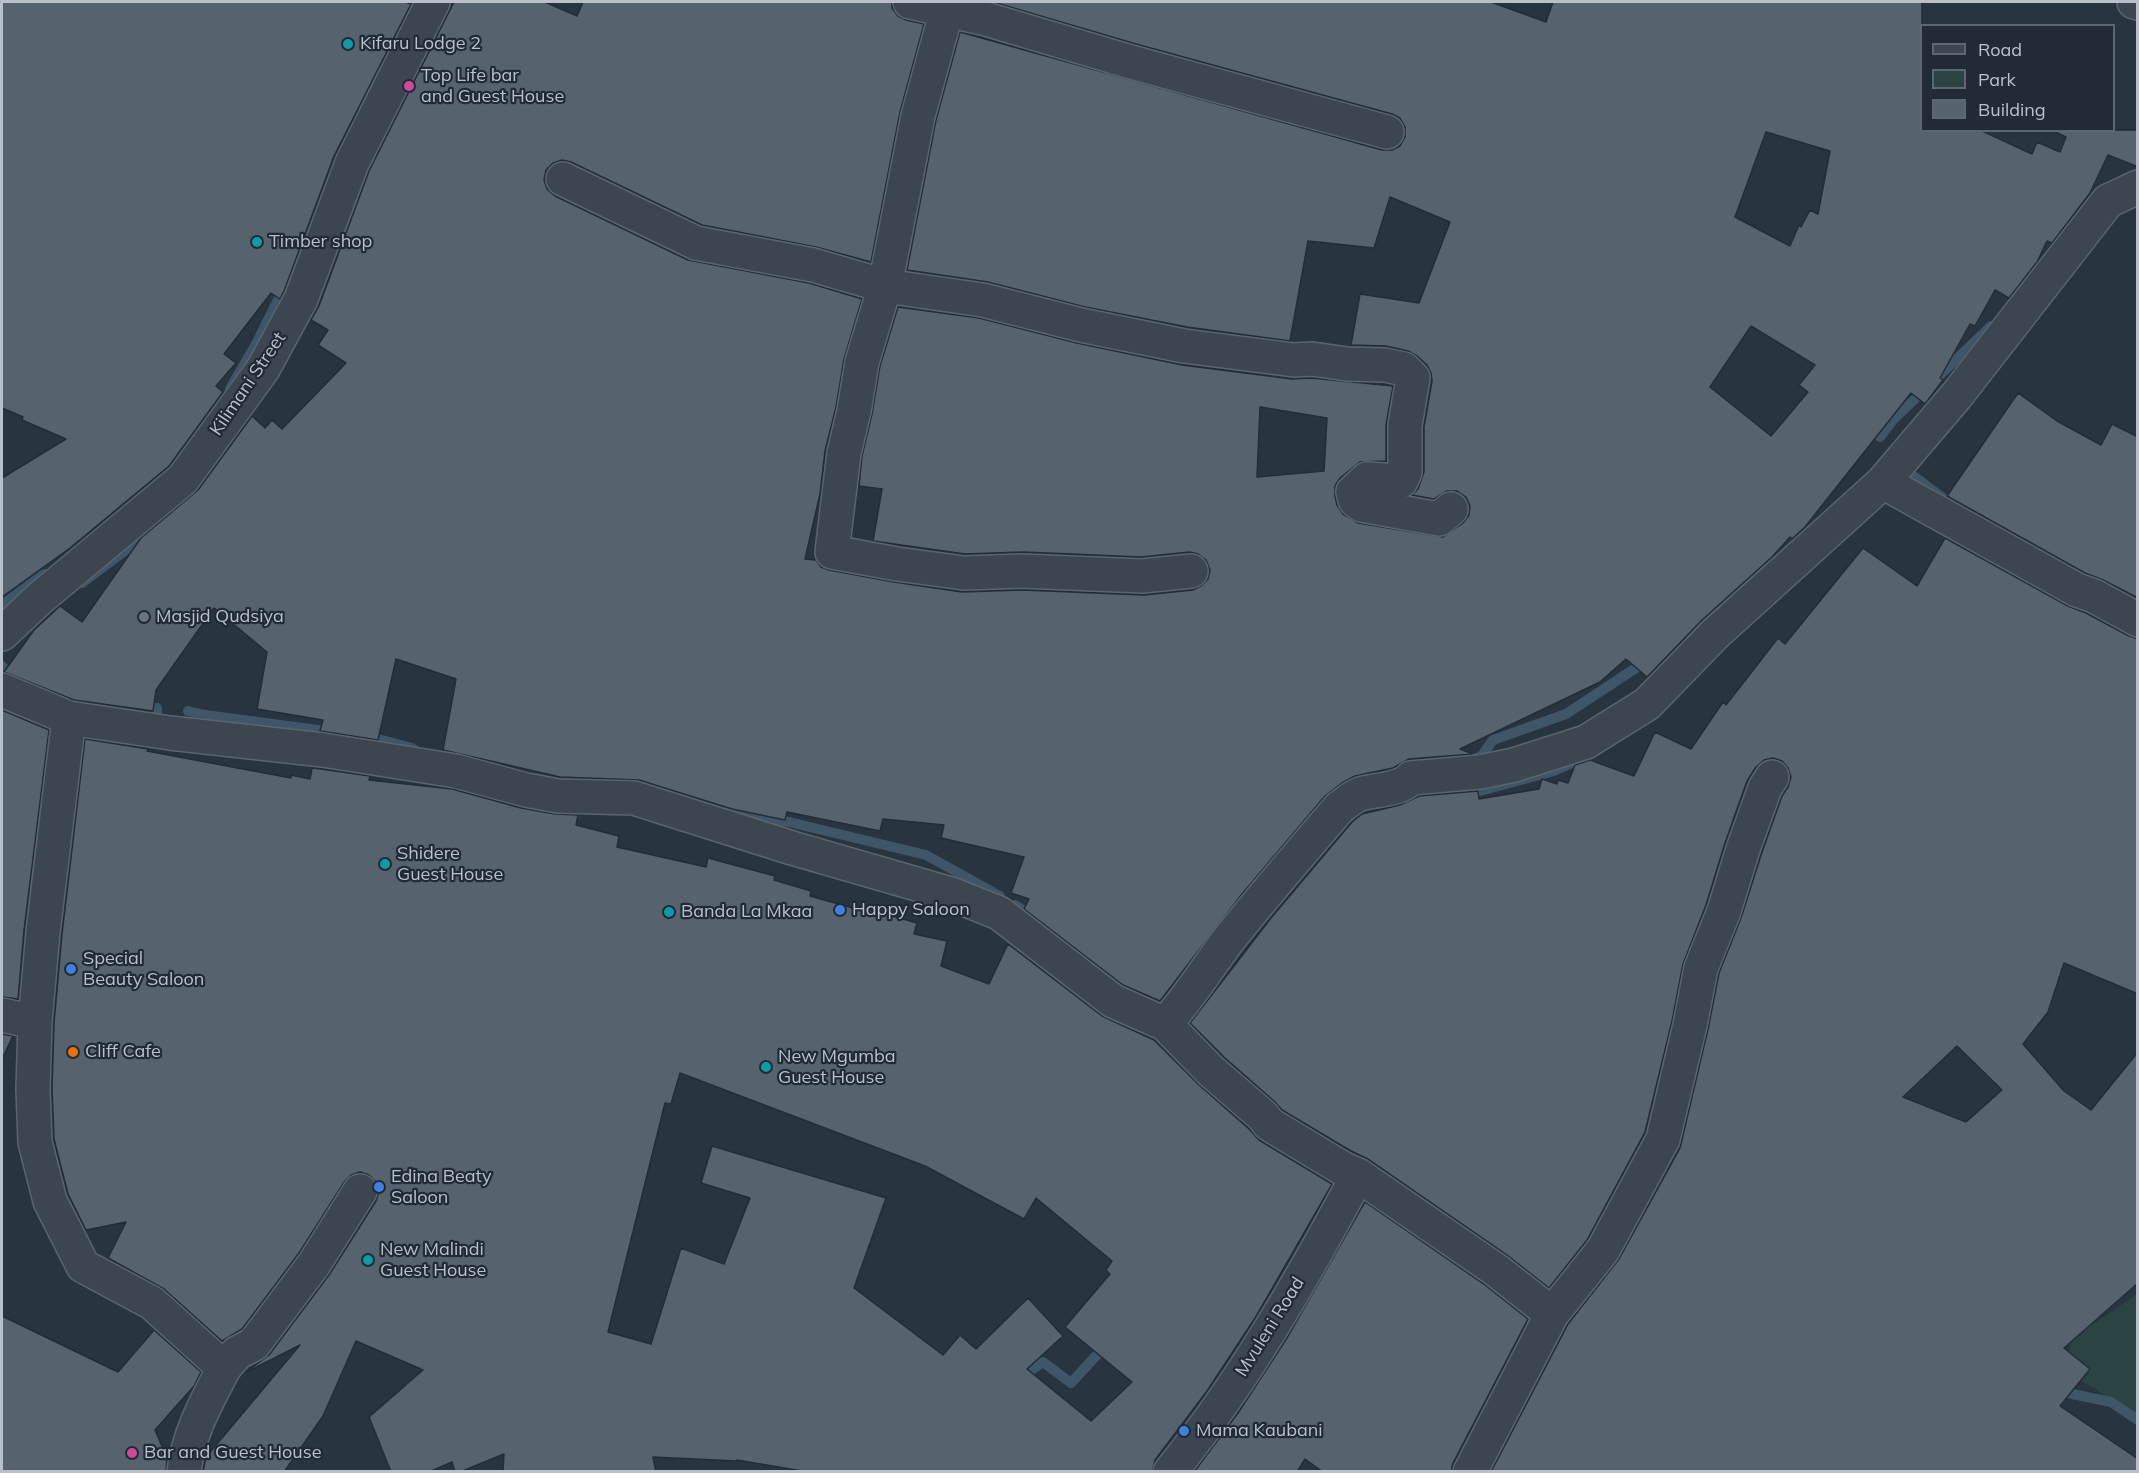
<!DOCTYPE html>
<style>
body{margin:0}
#map{position:relative;width:2139px;height:1473px;overflow:hidden;background:#283540;font-family:Mulish,sans-serif}
canvas{display:block}
.frame{position:absolute;inset:0;border:3px solid #b8c1ca;pointer-events:none}
.legend{position:absolute;left:1920px;top:24px;width:195px;height:108px;box-sizing:border-box;background:#202b35;border:2px solid #5d6771;margin:0;padding:8px 10px;list-style:none;font-size:18px;color:#b8c1ca}
.legend li{display:flex;align-items:center;gap:12px;height:30px}
.legend b{width:30px;border:2px solid #5d6771}
</style>
<div id="map">
<canvas width="2139" height="1473"></canvas>
<div class="frame"></div>
<ul class="legend">
<li><b style="height:8px;background:#3c4650"></b>Road</li>
<li><b style="height:16px;background:#2b4342"></b>Park</li>
<li><b style="height:16px;background:#56636f"></b>Building</li>
</ul>
</div>
<script>
const ctx = document.querySelector('canvas').getContext('2d');
ctx.lineJoin = 'round';
function fillPath(path, color) {
  ctx.fillStyle = color;
  ctx.fill(path, 'evenodd');
}
function strokePath(path, color, width, dash) {
  ctx.strokeStyle = color;
  ctx.lineWidth = width;
  ctx.lineCap = dash ? 'butt' : 'round';
  ctx.setLineDash(dash || []);
  ctx.stroke(path);
}
function write(font, color, halo, rows, align = 'center') {
  ctx.font = font + ' Mulish,sans-serif';
  ctx.lineWidth = 4.5;
  ctx.setLineDash([]);
  ctx.textBaseline = 'middle';
  ctx.strokeStyle = halo;
  ctx.fillStyle = color;
  for (const [text, x, y, turn = 0] of rows) {
    ctx.save();
    ctx.translate(x, y);
    ctx.rotate((+turn || 0) * Math.PI / 180);
    ctx.textAlign = isNaN(turn) ? turn : align;
    if (halo) ctx.strokeText(text, 0, 0);
    ctx.fillText(text, 0, 0);
    ctx.restore();
  }
}
fillPath(new Path2D(`
 M2137,1294V1416L2068,1372L2071,1333L2095,1323Z`), '#2b4342');
strokePath(new Path2D(`
 M364,107L376,68
 M344,228L354,206L371,159
 M230,389L256,344L301,254
 M1880,437L1893,420L1991,326
 M1913,461L1911,464V474L1948,502
 M171,516L193,489
 M82,583L151,531
 M2,605L44,574
 M1688,632L1742,587L1760,566
 M2,666L19,686
 M188,711L205,715L333,732
 M145,719H152L157,716V708
 M367,736L412,748L422,755
 M1472,759L1481,757L1493,740L1566,714L1648,660
 M1465,795L1554,771L1579,760
 M726,812L789,822L926,855L1000,896
 M32,887L38,810
 M1015,905L1060,935
 M1077,949L1126,991
 M1496,1288L1515,1312L1532,1319L1536,1325L1533,1331
 M1020,1378L1043,1362L1071,1383L1107,1344
 M2058,1391L2111,1402L2138,1420`), '#3f5568', 10);
const building = new Path2D(`
 M2,2H405L411,4L334,156L284,291L280,299L271,293L224,354L236,363L216,386L223,392L169,466L70,548L2,597V478L66,439L22,420L23,417L2,408Z
 M454,2H545L577,16L583,2H892V8L898,16L906,20L924,24L900,112L871,262L816,247L702,225L571,162L562,160L553,163L546,170L544,180L547,189L555,196L688,260L809,283L862,299L844,359L836,407L825,451L820,494L805,559L816,560L821,567L829,570L894,582L962,592L1022,590L1144,595L1193,590L1201,586L1208,579L1210,570L1206,560L1198,554L1190,552L1141,557L1023,552L965,554L873,541L882,489L859,486L862,456L872,414L880,366L898,307L979,318L1077,343L1182,365L1292,379L1311,378L1393,386L1386,425V461L1360,462L1340,478L1335,486V496L1337,505L1343,514L1358,523L1443,537L1463,523L1469,515L1470,506L1466,497L1457,491H1447L1434,499L1412,495L1418,489L1424,472V427L1432,381L1431,373L1427,365L1417,356L1408,351L1386,346L1351,345L1360,294L1419,303L1450,222L1390,197L1374,248L1308,241L1290,341L1187,327L1085,307L988,282L907,270L936,120L960,32L1382,150H1392L1400,146L1405,137V127L1400,118L1392,114L1136,44L993,2H1491L1546,22L1553,2H1922V130H1980L2032,154L2037,142L2060,152L2066,137L2051,130H2138V167L2108,155L2090,193L2052,243L2047,241L2037,262L2009,298L1995,290L1975,326L1970,324L1940,378L1943,380L1925,404L1911,393L1805,527L1792,539L1790,537L1772,557L1702,620L1647,677L1626,659L1600,682L1460,749L1473,754L1409,759L1393,768L1355,776L1342,783L1325,796L1242,894L1160,1001L1123,985L1024,909L1029,899L1011,893L1024,857L941,838L944,825L883,819L880,831L787,812L785,820L732,809L639,780L560,777L443,750L456,679L396,659L378,740L320,731L323,720L257,709L267,652L214,608L156,690L153,711L74,700L4,672L34,630L60,606L82,622L141,538L198,490L252,416L265,428L272,420L282,429L346,363L318,345L328,330L311,320L319,306L369,171ZM1766,132L1830,151L1818,214L1810,210L1801,227L1799,225L1790,246L1735,217ZM1751,326L1815,365L1799,385L1808,392L1771,436L1710,387ZM1260,407L1327,418L1324,471L1257,477Z
 M2018,393L2057,421L2101,445L2112,424L2138,437V598L2103,580L2085,573L1947,496Z
 M1945,538L2068,606L2086,613L2129,636L2138,639V994L2064,963L2048,1012L2023,1044L2064,1091L2091,1110L2138,1052V1283L2064,1348L2090,1369L2060,1406L2138,1459V1472H1491L1568,1324L1619,1259L1680,1148L1708,1029L1719,973L1741,918L1761,855L1782,796L1788,787L1791,777L1788,768L1782,761L1773,758L1764,760L1756,767L1747,781L1725,843L1706,905L1683,964L1672,1021L1645,1132L1587,1240L1549,1288L1507,1255L1368,1159L1351,1151L1282,1110L1275,1102L1224,1057L1190,1023L1271,918L1352,822L1362,814L1400,805L1419,796L1478,791L1479,799L1539,789L1542,779L1557,784L1558,780L1568,783L1575,765L1590,760L1634,776L1655,732L1691,749L1723,702L1726,705L1778,638L1785,644L1863,548L1917,586ZM1957,1046L2002,1090L1966,1122L1903,1097Z
 M2,710L49,730L24,930L18,999L2,997Z
 M85,739L148,749L147,751L291,778V775L310,779L312,768L321,769L370,776L369,780L452,789L521,808L555,814L578,815L576,825L619,836L617,847L706,867L708,858L775,876L774,880L811,891L810,896L867,912L868,909L917,923L914,934L947,941L941,966L989,984L1008,944L1102,1016L1154,1040L1198,1084L1249,1129L1259,1140L1332,1184L1255,1318L1207,1391L1155,1460L1152,1472H808L737,1460V1461L653,1457L656,1472H503L504,1454L460,1472H455L452,1462L429,1472H391L369,1417L423,1370L356,1341L323,1416L284,1472H203L206,1457L300,1345L245,1373L269,1355L329,1275L376,1201L379,1191L376,1182L369,1175L360,1172L351,1175L345,1181L299,1253L242,1329L222,1341L164,1289L108,1258L126,1222L86,1230L68,1194L54,1139L52,1089L54,1023L62,934ZM680,1073L925,1166L1024,1219L1036,1198L1112,1261L1106,1270L1110,1274L1065,1327L1132,1382L1091,1421L1027,1369L1063,1336L1028,1298L976,1349L960,1335L943,1355L854,1288L886,1198L712,1146L701,1183L750,1198L724,1264L681,1248L651,1344L608,1332L665,1103L671,1104Z
 M2,1034L13,1036L2,1059Z
 M1365,1202L1485,1285L1528,1319L1453,1463L1451,1472H1323L1305,1459L1297,1472H1194L1238,1413L1287,1338Z
 M2,1316L118,1372L154,1330L201,1372L194,1386L155,1430L167,1458L166,1472H2Z`);
fillPath(building, '#56636f');
strokePath(building, '#222d37', 1.5);
const minor = new Path2D(`
 M910,2L986,19L1131,62L1387,132
 M949,2L918,116L885,286L862,362L854,411L844,453L832,552L897,564L964,573L1022,571L1142,576L1191,571
 M2134,2L2138,3
 M563,179L696,243L813,265L885,286L983,300L1081,325L1184,346L1294,360L1312,359L1347,364L1385,365L1404,369L1413,378L1405,425V472L1401,481L1367,479L1353,492L1355,500L1361,505L1439,519L1451,509
 M1883,482L2077,590L2094,596L2138,620
 M2,634L39,599L183,479L263,369L301,299L352,163L433,2
 M2,690L69,718L170,733L323,750L456,771L526,790L558,796L634,798L792,848L951,894L999,913L1113,1001L1165,1024L1211,1071L1263,1116L1269,1124L1342,1168L1358,1175L1496,1270L1552,1314
 M69,718L43,932L35,1022L33,1089L35,1142L50,1201L83,1266L152,1303L224,1368C207,1401 188,1434 184,1472
 M2,1015L35,1022
 M1165,1024C1189,998 1207,968 1229,939C1265,894 1302,851 1339,808C1346,803 1352,797 1360,794C1376,789 1399,791 1411,778L1480,772L1514,765L1586,742L1647,704L1715,634L1883,482L1957,395L2108,201L2138,187
 M224,1368L237,1353L254,1344L314,1264L360,1191
 M1170,1472C1244,1381 1303,1278 1358,1175
 M1470,1472L1552,1314L1603,1250L1663,1139L1690,1025L1701,968L1724,911L1743,849L1765,788L1772,777`);
strokePath(minor, '#5a646d', 36);
strokePath(minor, '#3c4650', 33);
for (const [x, y, r, color] of [
 [348,44,6,"#0f9aa8"],
 [409,86,6,"#d1479c"],
 [257,242,6,"#0f9aa8"],
 [144,617,6,"#6b7280"],
 [385,864,6,"#0f9aa8"],
 [840,910,6,"#3f7fe0"],
 [669,912,6,"#0f9aa8"],
 [71,969,6,"#3f7fe0"],
 [73,1052,6,"#e8710a"],
 [766,1067,6,"#0f9aa8"],
 [379,1187,6,"#3f7fe0"],
 [368,1260,6,"#0f9aa8"],
 [1184,1431,6,"#3f7fe0"],
 [132,1453,6,"#d1479c"]
]) {
  const dot = new Path2D();
  dot.arc(x, y, r, 0, 2 * Math.PI);
  ctx.fillStyle = color;
  ctx.fill(dot);
  strokePath(dot, '#202b35', 2);
}
write('18px', '#b8c1ca', '#202b35', [
 ["Kifaru Lodge 2",360,44],
 ["Top Life bar",421,76],
 ["and Guest House",421,97],
 ["Timber shop",269,242],
 ["Masjid Qudsiya",156,617],
 ["Shidere",397,854],
 ["Guest House",397,875],
 ["Happy Saloon",852,910],
 ["Banda La Mkaa",681,912],
 ["Special",83,959],
 ["Beauty Saloon",83,980],
 ["Cliff Cafe",85,1052],
 ["New Mgumba",778,1057],
 ["Guest House",778,1078],
 ["Edina Beaty",391,1177],
 ["Saloon",391,1198],
 ["New Malindi",380,1250],
 ["Guest House",380,1271],
 ["Mama Kaubani",1196,1431],
 ["Bar and Guest House",144,1453]
], 'left');
write('18px', '#b8c1ca', '#202b35', [
 ["Kilimani Street",248,384,-56],
 ["Mvuleni Road",1270,1327,-58]
]);
</script>
